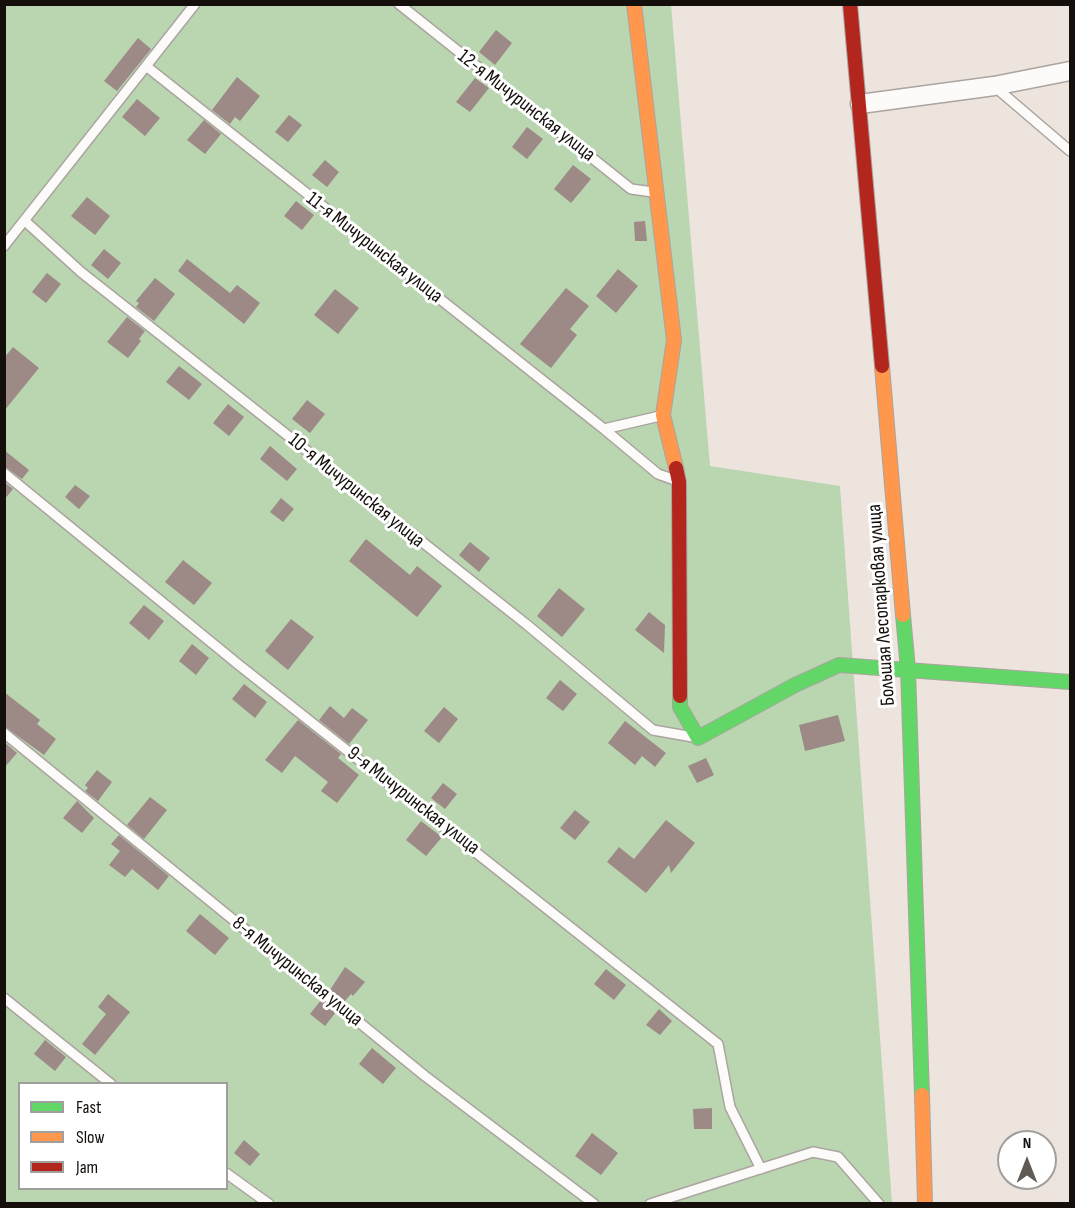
<!DOCTYPE html>
<meta charset="utf-8">
<style>
body{margin:0}
#map{position:relative;width:1075px;height:1208px;overflow:hidden;background:#ece4dd;font-family:"Sofia Sans Condensed",sans-serif}
canvas{display:block}
.frame{position:absolute;inset:0;border:6px solid #140f0b;pointer-events:none}
.legend{position:absolute;left:18px;top:1082px;width:210px;height:108px;box-sizing:border-box;background:#fff;border:2px solid #a19f9d;margin:0;padding:8px 10px;list-style:none;font-size:18px;color:#140f0b}
.legend li{display:flex;align-items:center;gap:12px;height:30px}
.legend b{width:30px;border:2px solid #a19f9d}
.north{position:absolute;left:997px;top:1130px;width:60px;height:60px;box-sizing:border-box;background:#fff;border:2px solid #a19f9d;border-radius:50%;rotate:0deg;font-size:16px;font-weight:700;line-height:24px;text-align:center;color:#140f0b}
.north::after{content:'';display:block;margin:auto;width:21px;height:27px;background:#605a54;clip-path:polygon(50% 0,100% 100%,50% 72%,0 100%)}
</style>
<div id="map">
<canvas width="1075" height="1208"></canvas>
<div class="frame"></div>
<ul class="legend">
<li><b style="height:8px;background:#63d668"></b>Fast</li>
<li><b style="height:8px;background:#ff974d"></b>Slow</li>
<li><b style="height:8px;background:#b3261e"></b>Jam</li>
</ul>
<div class="north">N</div>
</div>
<script>
const ctx = document.querySelector('canvas').getContext('2d');
ctx.lineJoin = 'round';
function fillPath(path, color) {
  ctx.fillStyle = color;
  ctx.fill(path, 'evenodd');
}
function strokePath(path, color, width, dash) {
  ctx.strokeStyle = color;
  ctx.lineWidth = width;
  ctx.lineCap = dash ? 'butt' : 'round';
  ctx.setLineDash(dash || []);
  ctx.stroke(path);
}
function write(font, color, halo, rows, align = 'center') {
  ctx.font = font + ' "Sofia Sans Condensed",sans-serif';
  ctx.lineWidth = 6;
  ctx.setLineDash([]);
  ctx.textBaseline = 'middle';
  ctx.strokeStyle = halo;
  ctx.fillStyle = color;
  for (const [text, x, y, turn = 0] of rows) {
    ctx.save();
    ctx.translate(x, y);
    ctx.rotate((+turn || 0) * Math.PI / 180);
    ctx.textAlign = isNaN(turn) ? turn : align;
    if (halo) ctx.strokeText(text, 0, 0);
    ctx.fillText(text, 0, 0);
    ctx.restore();
  }
}
fillPath(new Path2D(`
 M5,5H671L710,466L840,486L892,1203L5,1204ZM20,1084H226V1188H20Z`), '#b9d6b1');
fillPath(new Path2D(`
 M496,30L512,43L495,65L479,52Z
 M138,38L151,49L117,91L104,81Z
 M237,77L260,96L240,121L235,117L230,124L212,110Z
 M475,78L489,88L470,112L456,102Z
 M137,99L160,118L145,136L122,117Z
 M289,115L302,125L288,142L275,132Z
 M204,120L221,134L205,154L187,140Z
 M527,127L543,139L527,159L512,147Z
 M325,160L339,172L327,187L312,175Z
 M573,165L591,179L571,203L554,189Z
 M87,197L110,216L95,235L71,216Z
 M296,201L314,215L302,230L284,216Z
 M645,221L647,241H635L634,222Z
 M104,249L121,263L108,279L91,265Z
 M187,259L230,293L237,285L260,303L244,324L178,271Z
 M618,269L638,286L616,313L596,296Z
 M47,273L61,284L46,303L32,292Z
 M155,278L175,294L154,321L136,307L139,303L136,301Z
 M566,288L589,306L570,329L577,335L551,368L520,344Z
 M335,289L359,308L338,334L314,315Z
 M127,317L145,331L139,339L141,341L128,358L107,342Z
 M13,347L39,368L4,411V358Z
 M179,366L202,384L189,400L166,382Z
 M307,400L325,414L310,433L292,419Z
 M228,404L244,417L229,436L213,423Z
 M270,446L297,469L287,481L260,459Z
 M4,450L29,470L22,479L4,466Z
 M4,482L13,489L4,500Z
 M75,485L90,496L79,509L65,497Z
 M281,498L294,509L283,522L270,512Z
 M366,539L410,575L417,566L442,586L417,617L349,561Z
 M470,542L490,558L479,572L459,555Z
 M183,560L212,583L194,605L165,582Z
 M559,588L585,609L562,637L537,616Z
 M144,605L164,621L149,640L129,623Z
 M649,612L665,625L664,653L635,630Z
 M291,619L314,637L288,670L265,651Z
 M192,644L209,658L196,675L179,661Z
 M560,680L577,694L563,711L546,698Z
 M244,684L267,702L255,718L232,699Z
 M4,692L40,720L37,724L56,739L44,755L4,726Z
 M330,706L344,718L352,708L368,720L349,744L319,720Z
 M444,707L458,719L439,743L424,731Z
 M838,715L845,741L805,751L799,725Z
 M298,720L341,754L338,758L359,775L337,803L321,791L328,782L295,756L282,773L265,760Z
 M625,721L666,753L655,767L642,756L635,765L608,743Z
 M4,742L17,753L4,768Z
 M706,758L714,775L697,783L688,766Z
 M97,770L112,782L98,801L85,791L88,788L85,785Z
 M443,783L457,794L445,809L431,798Z
 M150,797L167,810L144,839L127,825Z
 M77,801L94,818L82,833L63,818Z
 M575,810L590,822L575,840L560,828Z
 M666,820L695,843L671,873L669,865L646,893L607,862L619,847L634,859Z
 M421,821L442,837L426,856L406,840Z
 M119,835L169,876L158,890L132,869L125,877L109,865L120,851L111,844Z
 M200,914L229,938L215,955L186,931Z
 M345,967L365,982L353,996L351,994L344,1002L330,990Z
 M606,969L626,985L614,1000L594,984Z
 M108,994L130,1012L95,1055L82,1044L106,1014L98,1007Z
 M321,1000L336,1012L325,1026L310,1014Z
 M659,1009L672,1021L660,1035L646,1025Z
 M45,1040L66,1057L55,1071L34,1054Z
 M372,1048L396,1068L383,1084L359,1064Z
 M712,1108V1129H694L693,1109Z
 M592,1133L618,1153L601,1175L575,1156Z
 M244,1140L260,1154L250,1166L234,1153Z`), '#9d8986');
const lane = new Path2D(`
 M399,4L631,189L653,192
 M146,66L604,429L658,474L675,480
 M994,86L1070,151
 M25,221L81,272L526,624L653,730L693,737
 M4,246L195,4
 M604,429L660,416
 M4,473L239,665L718,1044L730,1107L761,1169
 M4,733L425,1076L594,1204
 M4,998L111,1084
 M226,1173L269,1204
 M650,1204L813,1152L838,1157L879,1204`);
const street = new Path2D(`
 M860,104L994,86L1070,71`);
const fast = new Path2D(`
 M903,615L908,669L922,1095
 M680,696V707L698,738L795,685L839,665L1070,682`);
const slow = new Path2D(`
 M634,4L674,340L663,415L676,468
 M882,366L903,615
 M922,1095L925,1204`);
const jam = new Path2D(`
 M850,4L882,366
 M676,468L679,482L680,696`);
strokePath(lane, '#aba49f', 12);
strokePath(street, '#aba49f', 21);
strokePath(fast, '#aba49f', 16);
strokePath(slow, '#aba49f', 16);
strokePath(jam, '#aba49f', 16);
strokePath(lane, '#fcfbfa', 9);
strokePath(street, '#fcfbfa', 18);
strokePath(fast, '#63d668', 14);
strokePath(slow, '#ff974d', 14);
strokePath(jam, '#b3261e', 14);
write('20px', '#140f0b', '#fff', [
 ["12-я Мичуринская улица",526,106,38],
 ["11-я Мичуринская улица",374,248,38],
 ["10-я Мичуринская улица",356,491,39],
 ["Большая Лесопарковая улица",882,605,-94],
 ["9-я Мичуринская улица",413,801,38],
 ["8-я Мичуринская улица",297,972,39]
]);
</script>
